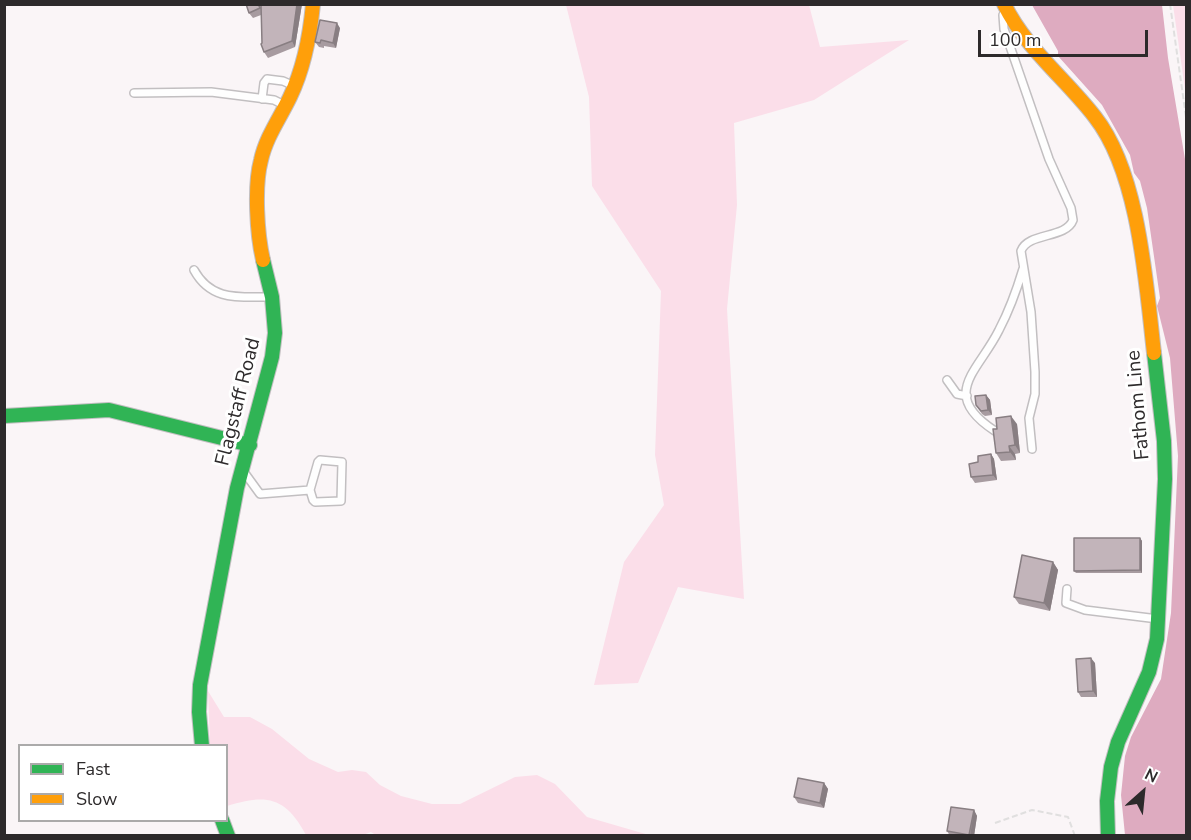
<!DOCTYPE html>
<style>
body{margin:0}
#map{position:relative;width:1191px;height:840px;overflow:hidden;background:#faf5f7;font-family:"Nunito Sans",sans-serif}
canvas{display:block}
.frame{position:absolute;inset:0;border:6px solid #2d2a2b;pointer-events:none}
.legend{position:absolute;left:18px;top:744px;width:210px;height:78px;box-sizing:border-box;background:#fff;border:2px solid #abaaaa;margin:0;padding:8px 10px;list-style:none;font-size:18px;color:#2d2a2b}
.legend li{display:flex;align-items:center;gap:12px;height:30px}
.legend b{width:30px;border:2px solid #abaaaa}
.north{position:absolute;left:1113px;top:762px;width:60px;height:60px;-webkit-text-stroke:4px #fff;paint-order:stroke;rotate:27deg;font-size:16px;font-weight:700;line-height:24px;text-align:center;color:#2d2a2b}
.north::after{content:'';display:block;margin:auto;width:21px;height:27px;background:#2d2a2b;clip-path:polygon(50% 0,100% 100%,50% 72%,0 100%)}
.scale{position:absolute;left:978px;top:30px;width:170px;height:27px;box-sizing:border-box;border:3px solid #2d2a2b;border-top:0;padding-left:8px;font-size:18px;line-height:21px;white-space:nowrap;color:#2d2a2b;-webkit-text-stroke:4px #fff;paint-order:stroke}
</style>
<div id="map">
<canvas width="1191" height="840"></canvas>
<div class="frame"></div>
<ul class="legend">
<li><b style="height:8px;background:#30b455"></b>Fast</li>
<li><b style="height:8px;background:#ff9f0a"></b>Slow</li>
</ul>
<div class="north">N</div>
<div class="scale">100 m</div>
</div>
<script>
const ctx = document.querySelector('canvas').getContext('2d');
ctx.lineJoin = 'round';
function fillPath(path, color) {
  ctx.fillStyle = color;
  ctx.fill(path, 'evenodd');
}
function strokePath(path, color, width, dash) {
  ctx.strokeStyle = color;
  ctx.lineWidth = width;
  ctx.lineCap = dash ? 'butt' : 'round';
  ctx.setLineDash(dash || []);
  ctx.stroke(path);
}
function write(font, color, halo, rows, align = 'center') {
  ctx.font = font + ' "Nunito Sans",sans-serif';
  ctx.lineWidth = 6;
  ctx.setLineDash([]);
  ctx.textBaseline = 'middle';
  ctx.strokeStyle = halo;
  ctx.fillStyle = color;
  for (const [text, x, y, turn = 0] of rows) {
    ctx.save();
    ctx.translate(x, y);
    ctx.rotate((+turn || 0) * Math.PI / 180);
    ctx.textAlign = isNaN(turn) ? turn : align;
    if (halo) ctx.strokeText(text, 0, 0);
    ctx.fillText(text, 0, 0);
    ctx.restore();
  }
}
fillPath(new Path2D(`
 M566,5H809L820,47L909,40L814,100L734,123L737,205L727,309L744,599L678,587L638,683L594,685L624,562L664,505L655,455L661,291L592,186L589,97Z
 M1173,5H1185L1186,15V96Z
 M208,691L224,717H250L272,729L309,759L338,772L352,770L366,772L380,785L401,796L432,804H460L515,777L537,775L555,784L587,817L649,835L377,836L371,832L360,836L306,835C285,796 266,794 227,806L226,746L210,745Z`), '#fbdee9');
fillPath(new Path2D(`
 M1032,5H1162L1168,58L1186,165V835H1125L1121,795L1125,756L1131,737L1161,679L1171,613L1178,456L1170,358L1157,306L1160,298L1147,208L1140,181L1134,173L1130,155L1102,105L1058,56V51Z`), '#deabc0');
const lane = new Path2D(`
 M1003,15L1004,29L1049,159L1071,208L1073,220C1066,239 1028,232 1021,251L1031,312L1035,372V394L1029,418L1032,449
 M134,93L211,92L274,100L284,105
 M262,99L264,83L267,79L283,81L292,85
 M194,270C211,301 238,297 269,297
 M947,380L957,394L967,396
 M995,431C938,394 979,371 999,330C1009,311 1017,289 1023,269
 M244,472L260,494L310,490L318,462L320,460L342,462L341,501L315,502L313,500L310,490
 M1067,589L1066,603L1085,610L1158,619`);
const fast = new Path2D(`
 M4,416L109,410L250,445
 M202,746L199,712L200,685L237,488L272,357L275,333L272,297L263,260
 M222,820L228,836
 M1108,836L1107,801L1111,767L1118,742L1149,672L1157,639L1165,479L1164,441L1154,353`);
const slow = new Path2D(`
 M1004,4C1026,49 1065,78 1095,117C1139,173 1146,283 1154,353
 M263,260C257,234 254,186 261,160C266,137 280,118 290,97C304,68 310,36 313,4`);
strokePath(lane, '#c2bfc1', 10);
strokePath(fast, '#c2bfc1', 16);
strokePath(slow, '#c2bfc1', 16);
strokePath(new Path2D(`
 M1170,4L1186,117
 M995,823L1032,810L1068,817L1075,836`), '#e0dfdf', 2, [6, 3]);
strokePath(lane, '#fefefe', 7);
strokePath(fast, '#30b455', 14);
strokePath(slow, '#ff9f0a', 14);
fillPath(new Path2D(`
 M246,4H260L261,7L302,4L295,47L268,58L264,52L262,43L261,15L253,18L249,13Z
 M340,28L336,48L324,46V48L319,47L315,42Z
 M986,395L990,400L992,415L985,416L982,414L976,405Z
 M1017,424L1020,453L1015,454L1016,460L1001,461L996,453Z
 M991,454L994,459L997,480L975,483L971,477L978,462Z
 M1140,538L1142,541V573H1076L1074,571Z
 M1053,562L1058,570L1050,611L1019,604L1014,597Z
 M1095,663L1097,697H1081L1078,692Z
 M824,783L828,789L824,808L798,803L794,797Z
 M974,810L977,816L974,836H950L947,831Z`), '#a79ba0');
fillPath(new Path2D(`
 M297,4H302L295,47L292,41Z
 M337,23L340,28L336,48L333,43Z
 M986,395L990,400L992,415L988,410Z
 M1011,416L1017,424L1020,453L1015,445Z
 M1009,446L1015,454L1016,460L1010,452Z
 M991,454L994,459L997,480L993,475Z
 M1140,538L1142,541V573L1140,570Z
 M1053,562L1058,570L1050,611L1044,603Z
 M1091,658L1095,663L1097,697L1093,691Z
 M824,783L828,789L824,808L820,803Z
 M974,810L977,816L974,836H970Z`), '#887e82');
const building = new Path2D(`
 M246,4H258L260,8L249,13Z
 M261,4H297L292,41L264,52L261,44L262,43Z
 M320,20L337,23L333,43L321,40L320,43L315,42Z
 M986,395L988,410L981,411L976,405L975,396Z
 M1011,416L1015,445L1009,446L1010,452L996,453L993,429H997L996,418Z
 M991,454L993,475L971,477L969,464L978,462V456Z
 M1074,538H1140V570L1074,571Z
 M1022,555L1053,562L1044,603L1014,597Z
 M1091,658L1093,691L1078,692L1076,659Z
 M798,778L824,783L820,803L794,797Z
 M951,807L974,810L969,835L947,831Z`);
fillPath(building, '#c2b4ba');
strokePath(building, '#887e82', 1.5);
write('20px', '#2d2a2b', '#fff', [
 ["Flagstaff Road",239,402,-76],
 ["Fathom Line",1139,405,-95]
]);
</script>
